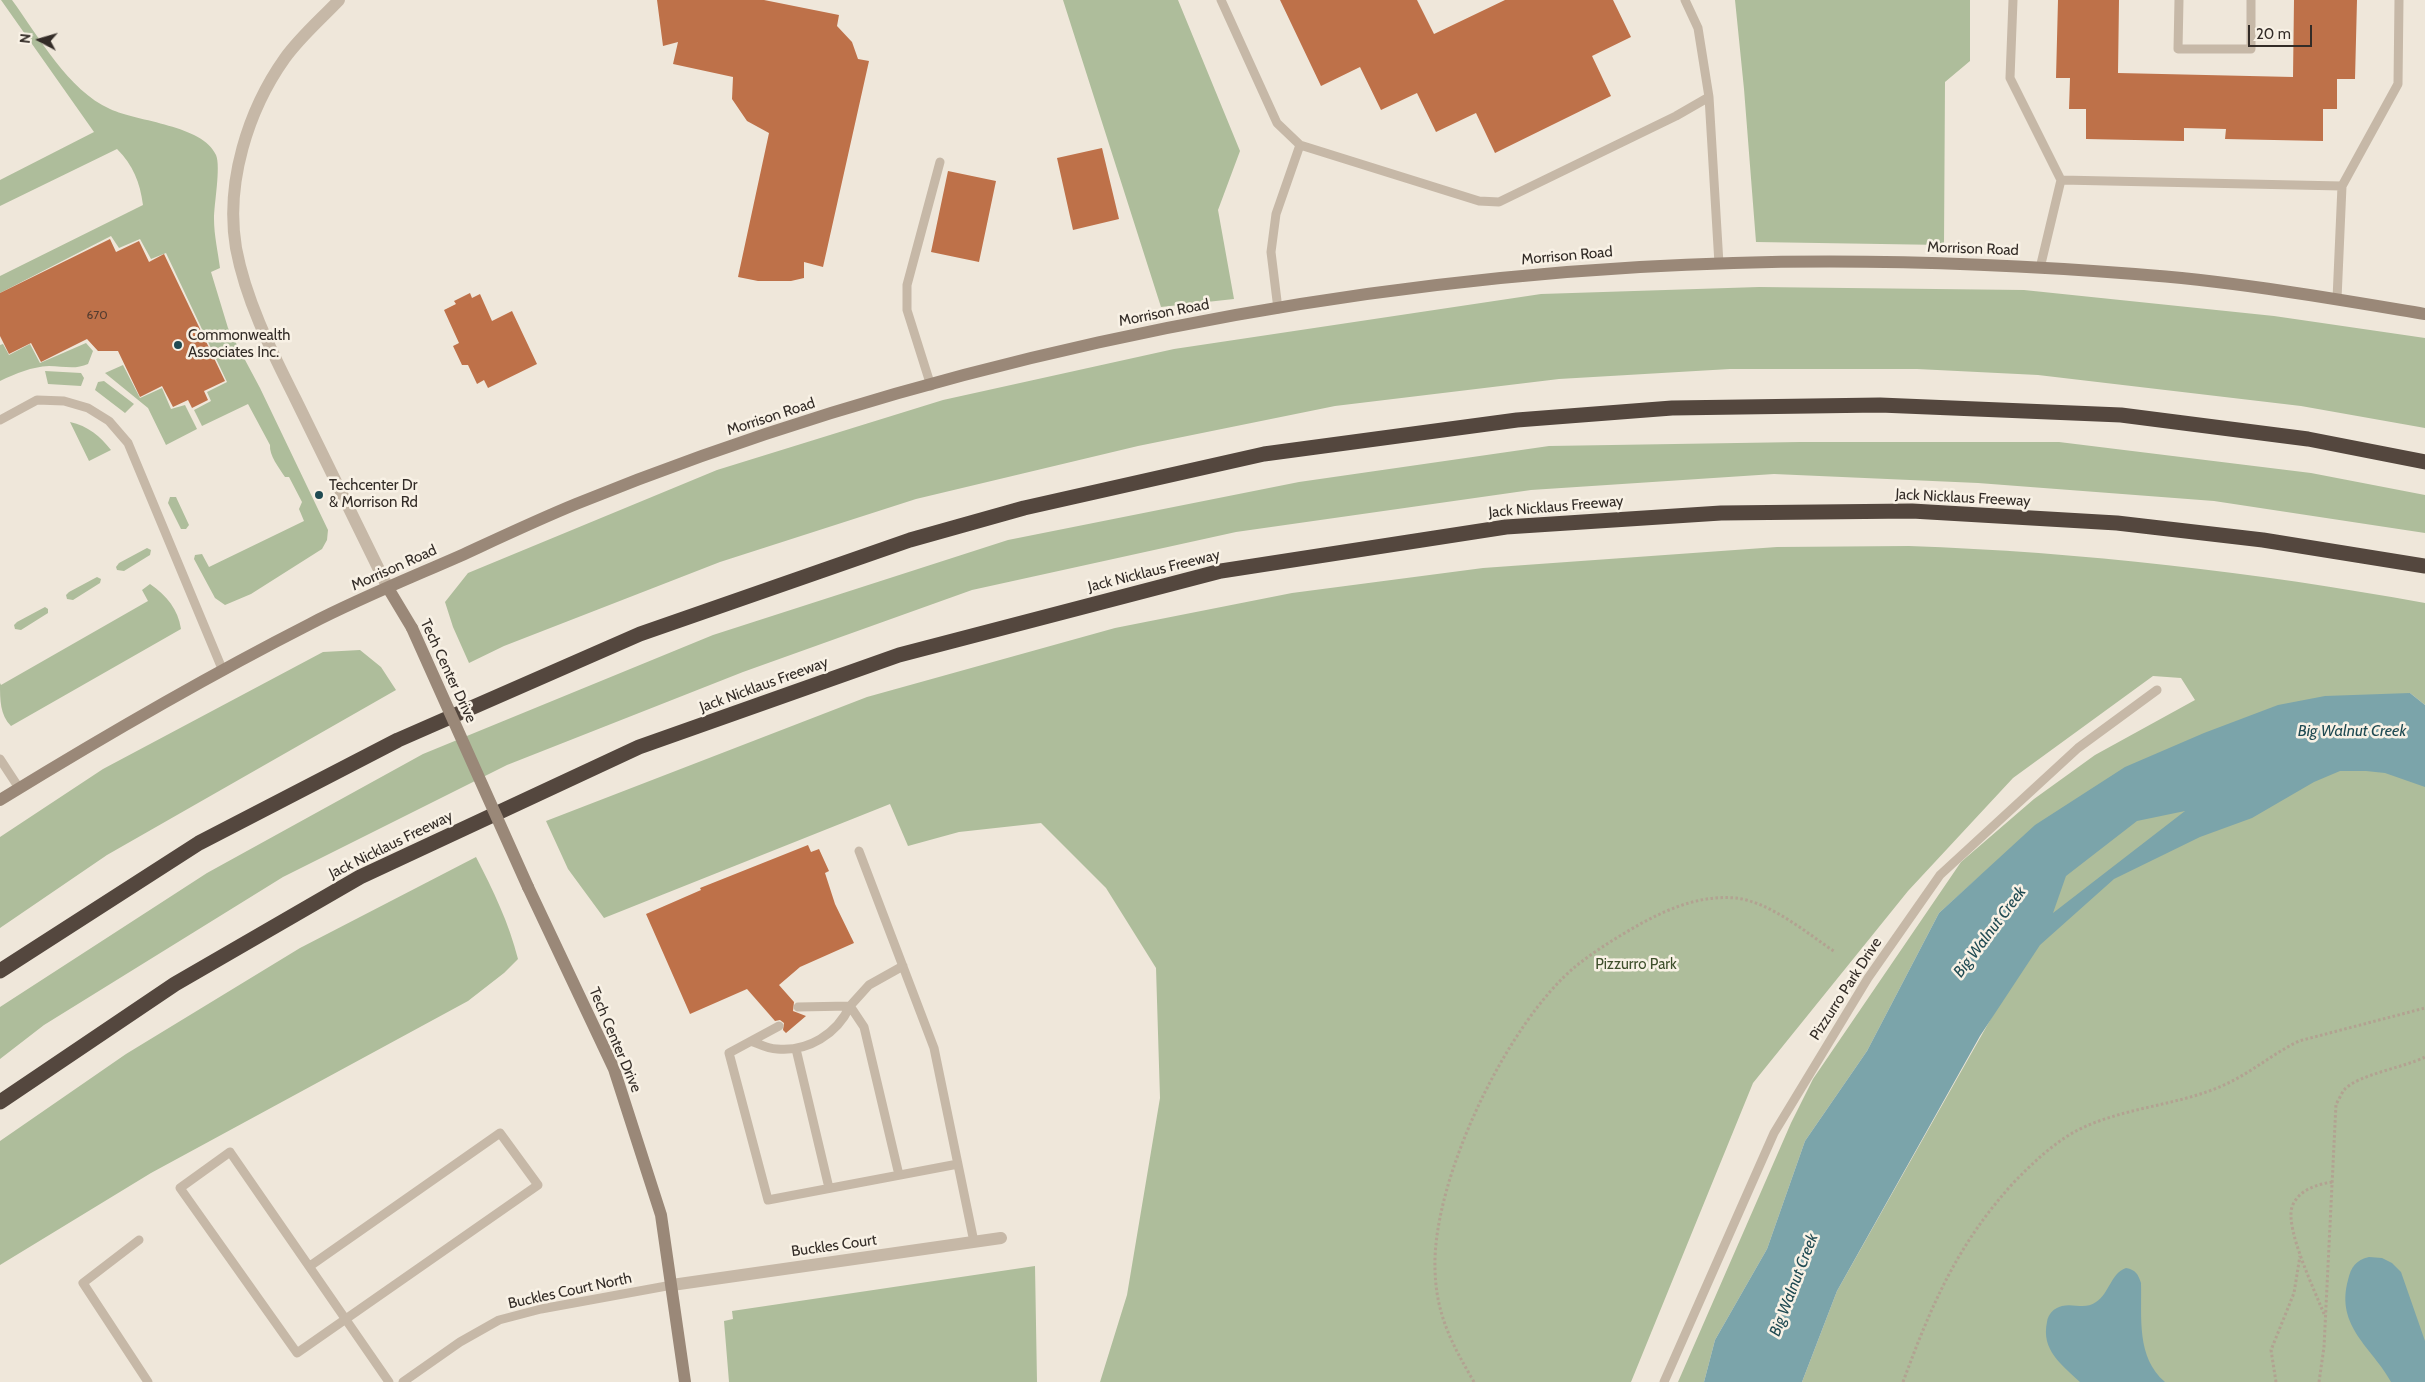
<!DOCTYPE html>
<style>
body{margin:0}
#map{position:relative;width:2425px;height:1382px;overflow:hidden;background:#efe7da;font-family:Cabin,sans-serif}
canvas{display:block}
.north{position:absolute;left:15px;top:15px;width:50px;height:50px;-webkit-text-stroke:4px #f8f1e5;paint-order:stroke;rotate:276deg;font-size:14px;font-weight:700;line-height:20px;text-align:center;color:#332c27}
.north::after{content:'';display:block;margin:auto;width:18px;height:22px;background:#332c27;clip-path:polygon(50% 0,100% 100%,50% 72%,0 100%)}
.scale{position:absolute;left:2248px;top:25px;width:64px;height:22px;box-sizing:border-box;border:2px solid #332c27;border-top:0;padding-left:6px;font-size:15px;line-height:18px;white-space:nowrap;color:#332c27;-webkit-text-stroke:4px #f8f1e5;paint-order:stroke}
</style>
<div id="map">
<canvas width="2425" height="1382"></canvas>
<div class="north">N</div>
<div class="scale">20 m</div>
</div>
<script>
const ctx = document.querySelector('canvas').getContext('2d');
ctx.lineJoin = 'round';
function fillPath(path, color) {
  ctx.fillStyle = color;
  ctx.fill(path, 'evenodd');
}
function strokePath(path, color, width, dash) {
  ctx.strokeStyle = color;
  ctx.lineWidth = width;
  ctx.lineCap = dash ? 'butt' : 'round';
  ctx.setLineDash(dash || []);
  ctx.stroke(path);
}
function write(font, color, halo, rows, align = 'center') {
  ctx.font = font + ' Cabin,sans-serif';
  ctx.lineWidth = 5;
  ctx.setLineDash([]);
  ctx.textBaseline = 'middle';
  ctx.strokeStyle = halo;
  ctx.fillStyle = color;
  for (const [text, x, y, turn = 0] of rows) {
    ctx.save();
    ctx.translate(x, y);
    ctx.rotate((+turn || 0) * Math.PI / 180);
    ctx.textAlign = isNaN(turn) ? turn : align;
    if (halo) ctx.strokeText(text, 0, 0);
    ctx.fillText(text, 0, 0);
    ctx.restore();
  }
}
fillPath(new Path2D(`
 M1,0H12C39,37 68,90 110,109C138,122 203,125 216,155C221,167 214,204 214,219C214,235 218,252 220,268L211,272L228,328L260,388L328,530L327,540L322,549L251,594L225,605L215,598L194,559L195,555L202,554L209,567L304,521L299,509L302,502L289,477H285C279,468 269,455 270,445L248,404L202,426L194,410L211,401L207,392L227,382L166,253L151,259L140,239L119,248L111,236L0,293V276L143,205C140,182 133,165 117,149L0,206V180L94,132Z
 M1063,0H1178L1240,151L1218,210L1234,299L1161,307Z
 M1735,0H1970V61L1945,82L1944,245L1756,242L1744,89Z
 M1759,287L2024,290L2274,316L2425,338V428L2301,406L2038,375L1917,369H1730L1559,379L1335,406L1138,446L916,499L720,562L504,646L469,663L453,627L445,602L468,573L717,470L943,400L1174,349L1541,294Z
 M86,343L93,351L88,364C75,370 63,366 49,366C31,367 17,373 0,381V345L3,344L9,355L30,344L40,363Z
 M123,365L140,398L162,388L171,409L185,405L197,429L166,445L148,408L105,373Z
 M45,371L81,373L84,378L81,386L48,384Z
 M104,381L134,404L125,413L95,390L98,382Z
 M70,422C88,426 100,436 111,450L89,461Z
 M1800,442H2059L2311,473L2425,495V533L2214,501L1978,483L1774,474L1531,490L1236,532L972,590L743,672L507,765L283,877L44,1025L0,1059V1007L207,873L423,754L713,635L1008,540L1299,482L1549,446Z
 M170,497H176L189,525L186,529H181L168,503Z
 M1909,546C2082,552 2255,572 2425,603V705L2410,693L1980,876L1939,913L1867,1051L1805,1141L1767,1249L1715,1340L1704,1382H1678L1791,1123L1813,1079L1961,862L2034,799L2095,755L2195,700L2181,678L2153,676L2013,778L1908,891L1753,1083L1631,1382H1100L1127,1295L1160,1098L1156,968L1106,888L1041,823L959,832L908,846L890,804L604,918L568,869L546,821L867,697L1115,628L1292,593L1483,568L1777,547Z
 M147,548L151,550L150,555L124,571L117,570L116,567L119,563Z
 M97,577L101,579L100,583L73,600L67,599L66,595L69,592Z
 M150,584C167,596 178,609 181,629L11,726C0,715 0,700 0,683L1,685L148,601L142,590Z
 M45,607L48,609V613L21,630L15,629L14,625L17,622Z
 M360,650L381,667L396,690L107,855L0,928V837L103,769L323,652Z
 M2359,763L2425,766V1382H1802L1837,1291L1993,1015L2059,873L2137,808Z
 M476,857C493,890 509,923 518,959L504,973L468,1001L151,1173L0,1265V1141L126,1054L300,948Z
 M1035,1266L1037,1382H729L724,1321L733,1319L732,1311Z`), '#aebd9b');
fillPath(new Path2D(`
 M2410,693L2425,705V787L2385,773L2366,771H2340L2314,782L2252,818L2200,837L2114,879L2040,945L1980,1036L1837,1291L1802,1382H1704L1715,1340L1767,1249L1805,1141L1867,1051L1939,913L2035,825L2125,767L2204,733L2278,705L2325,696ZM2185,811L2053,913L2066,876L2137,821Z
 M2369,1257L2382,1258L2392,1263L2401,1272L2425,1341V1382H2391C2373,1348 2335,1327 2348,1280C2351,1267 2356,1260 2369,1257Z
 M2126,1268C2136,1270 2138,1274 2141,1283C2142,1318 2136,1357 2165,1382H2080C2061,1364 2041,1350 2047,1322C2048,1314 2054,1308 2062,1306C2074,1303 2085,1310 2096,1302C2110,1293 2110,1274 2126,1268Z`), '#7ba4aa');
fillPath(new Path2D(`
 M657,0H764L839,15L837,26L852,42L858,59L869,61L823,267L804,262V278L791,281H758L738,277L769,133L747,121L732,99L733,77L673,64L678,42L663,46Z
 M1280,0H1417L1434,34L1505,0H1613L1631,37L1592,56L1611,96L1495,153L1476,113L1436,132L1417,93L1381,110L1360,67L1321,86Z
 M2058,0H2119L2118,73L2293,77L2294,0H2357L2355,79H2337V109H2323V141L2225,139L2226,129L2184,128V141L2086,139V109H2069L2070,78H2056Z
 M1102,148L1119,219L1073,230L1057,158Z
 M948,171L996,181L979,262L931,252Z
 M110,239L116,252L139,241L149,262L164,254L225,381L204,391L208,400L192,408L188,400L173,407L162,386L140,397L118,351H98L87,339L41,362L31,343L9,354L0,336V293Z
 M470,293L472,298L480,294L492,321L512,311L537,364L488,388L484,380L477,384L468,365H462L453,346L459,343L444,310L456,304L454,301Z
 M808,845L811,852L819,849L829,871L825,873L835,904L854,943L800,967L779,985L794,1002L793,1011L806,1016L786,1033L783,1030L784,1023L780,1020L775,1021L747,989L690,1014L646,914L701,890L700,888Z`), '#be7149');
strokePath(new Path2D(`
 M2324,1314C2315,1291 2285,1229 2292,1207C2298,1190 2317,1184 2333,1182
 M1474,1382C1452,1344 1436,1315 1435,1269C1432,1180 1507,1023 1576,966C1596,950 1619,936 1642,923C1672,907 1702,895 1736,898C1770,902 1807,933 1835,952
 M1903,1382C1932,1303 1959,1241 2017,1179C2035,1161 2054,1143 2076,1131C2122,1107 2178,1106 2224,1085C2251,1073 2272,1054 2299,1041L2425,1008
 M2276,1382L2271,1350L2294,1293L2300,1256
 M2319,1382L2324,1347L2336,1104C2339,1100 2341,1094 2344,1090C2359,1074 2403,1068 2425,1057`), '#b2a291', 3, [2.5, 2.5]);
strokePath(new Path2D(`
 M1221,0L1277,123L1300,145L1276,214L1271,252L1278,309
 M1685,0L1698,28L1709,97
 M2013,0L2010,78L2061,180
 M2179,0L2178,49H2251V0
 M1300,145L1479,201L1499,202L1676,116L1709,97L1719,264
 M2342,186L2398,84L2399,0
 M2040,268L2061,180L2342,186L2337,299
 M931,386L907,310V285L940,162
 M0,420L37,400L64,401L88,408L109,421L128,443L223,671
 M0,759L19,788
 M859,851L934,1048L974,1242
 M798,1007L850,1006L869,985L903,966
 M779,1026L729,1053L768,1200L958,1164
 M751,1041C759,1044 768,1049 777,1049C808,1052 837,1034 850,1006L864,1027L899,1175
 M796,1049L829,1188
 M139,1240L83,1283L148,1382
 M310,1266L500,1133L538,1185L297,1353L180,1188L230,1152C283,1229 336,1305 389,1382
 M403,1382L460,1342L499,1320L541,1309L672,1285
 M1664,1382L1774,1133L1868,978L1940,875L2078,748L2157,690`), '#c6b8a7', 9);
strokePath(new Path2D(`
 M339,0C321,19 300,37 285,58C248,110 225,183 236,248C246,301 271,350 295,398C326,462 357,525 388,588
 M672,1285L1001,1238`), '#c6b8a7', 12);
strokePath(new Path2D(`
 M388,588L412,628
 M0,800C101,738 204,678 310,624C358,599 410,578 460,556C499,538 537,520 576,504C910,368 1281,288 1640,267C1804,257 1971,261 2135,274C2233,281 2329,298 2425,314
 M528,887L614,1069L661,1215L685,1382`), '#9a8878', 12);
strokePath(new Path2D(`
 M0,971L199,843L398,740L640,634L910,540L1024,508L1264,454L1517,420L1672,408L1880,405L2121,415L2308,439L2425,462
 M0,1102L175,984L360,877L639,747L899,655L1221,571L1506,527L1721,513L1912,511L2117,523L2263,540L2425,566`), '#54473e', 15);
strokePath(new Path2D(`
 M412,628L528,887`), '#9a8878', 12);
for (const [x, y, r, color] of [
 [178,345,5,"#1f4a52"],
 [319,495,5,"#1f4a52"]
]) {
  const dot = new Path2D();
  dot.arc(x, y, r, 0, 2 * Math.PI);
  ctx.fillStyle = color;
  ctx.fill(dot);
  strokePath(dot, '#f8f1e5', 2);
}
write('12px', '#563d30', null, [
 ["670",97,315]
]);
write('15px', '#332c27', '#f8f1e5', [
 ["Morrison Road",1973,249,2],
 ["Morrison Road",1567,256,-5],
 ["Morrison Road",1164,313,-11],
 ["Morrison Road",771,417,-18],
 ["Jack Nicklaus Freeway",1963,498,3],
 ["Jack Nicklaus Freeway",1556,507,-5],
 ["Morrison Road",394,568,-24],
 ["Jack Nicklaus Freeway",1154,571,-14],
 ["Tech Center Drive",448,671,65],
 ["Jack Nicklaus Freeway",764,685,-20],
 ["Jack Nicklaus Freeway",391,845,-26],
 ["Pizzurro Park Drive",1846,989,-57],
 ["Tech Center Drive",615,1040,67],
 ["Buckles Court",834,1246,-8],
 ["Buckles Court North",570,1291,-12]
]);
write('15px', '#332c27', '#f8f1e5', [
 ["Commonwealth",188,336],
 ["Associates Inc.",188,353],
 ["Techcenter Dr",329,486],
 ["& Morrison Rd",329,503]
], 'left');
write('15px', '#3f502c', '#f8f1e5', [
 ["Pizzurro Park",1636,965]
]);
write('italic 16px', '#1f4a52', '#f8f1e5', [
 ["Big Walnut Creek",2352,731],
 ["Big Walnut Creek",1990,932,-53],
 ["Big Walnut Creek",1794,1285,-69]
]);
</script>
